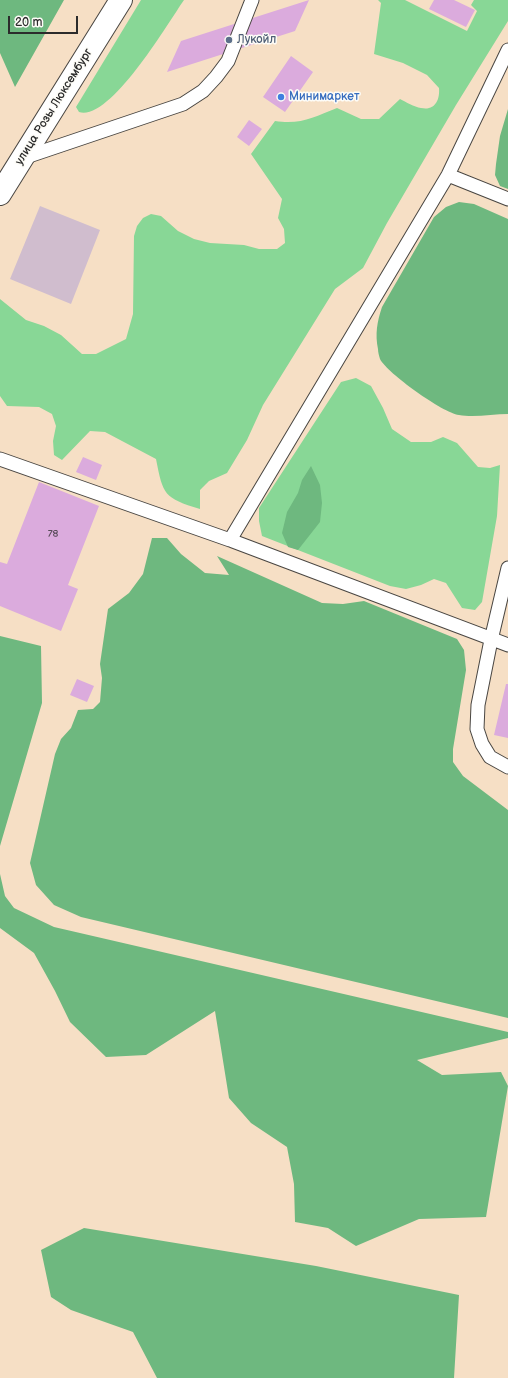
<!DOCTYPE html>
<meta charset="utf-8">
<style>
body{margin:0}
#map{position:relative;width:508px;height:1378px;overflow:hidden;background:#f6dfc5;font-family:"Balsamiq Sans",sans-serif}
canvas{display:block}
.scale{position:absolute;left:8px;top:16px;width:70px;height:18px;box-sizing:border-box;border:2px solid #2b2b2b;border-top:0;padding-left:5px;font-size:12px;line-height:14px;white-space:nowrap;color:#2b2b2b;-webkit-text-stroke:3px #fdfcf7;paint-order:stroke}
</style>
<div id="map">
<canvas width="508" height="1378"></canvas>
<div class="scale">20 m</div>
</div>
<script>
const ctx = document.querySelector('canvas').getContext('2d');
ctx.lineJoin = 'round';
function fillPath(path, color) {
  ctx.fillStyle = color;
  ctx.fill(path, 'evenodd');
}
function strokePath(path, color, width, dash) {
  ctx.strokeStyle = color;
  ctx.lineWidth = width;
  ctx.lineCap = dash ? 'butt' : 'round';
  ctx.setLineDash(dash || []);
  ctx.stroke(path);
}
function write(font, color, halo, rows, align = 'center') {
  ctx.font = font + ' "Balsamiq Sans",sans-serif';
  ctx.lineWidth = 3;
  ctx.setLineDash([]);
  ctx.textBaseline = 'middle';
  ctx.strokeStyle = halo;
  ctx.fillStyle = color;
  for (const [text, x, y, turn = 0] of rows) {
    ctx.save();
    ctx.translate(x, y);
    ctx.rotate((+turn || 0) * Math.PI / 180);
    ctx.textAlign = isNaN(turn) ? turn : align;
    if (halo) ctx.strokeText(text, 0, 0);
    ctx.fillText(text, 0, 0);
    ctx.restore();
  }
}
fillPath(new Path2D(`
 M40,206L100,230L71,304L10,279Z`), '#d0bdce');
fillPath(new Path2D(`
 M141,0H184C168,23 110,122 79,112L76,107Z
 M378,0H405L467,31L477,11L471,5L474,0H508V21L456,105L387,223L363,268L335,289L263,405L247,440L227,473L209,481L200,490V509C164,498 163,495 156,459L105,432L90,431L62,460L54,455L53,441L56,426L52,414L39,407L7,406L0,396V299L26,320L44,326L61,335L82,354H96L126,339L133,314L134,236L137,226L143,218L151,214L161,216L178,231L194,239L210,243L244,245L259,249H277L285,243L284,229L278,218L282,199L251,154L275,121C301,125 314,117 337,108L361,119H379L400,99C406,102 414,107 421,108C435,111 440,100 439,88L427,75L403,63L374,54L381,3Z
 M356,378L371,386L383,408L392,429L411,442H431L443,437L457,443L478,467L490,468L500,465L497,516L482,602L475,610L462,608L446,583L434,579L421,585L406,589L390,586L262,536L259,521V508L341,382Z`), '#88d796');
fillPath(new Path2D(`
 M0,0H64L15,87L0,53Z
 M508,109V189L500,186L495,175L496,164L500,136Z
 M459,202L474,204L508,219V414C493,414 474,418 459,415C443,413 387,373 380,359C379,356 378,352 378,349C375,334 377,322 382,307L434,217L446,207Z
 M311,466L320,485L322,503L320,522L298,550L288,547L282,533L287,512L298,493L302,480Z
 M152,538H167L181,554L205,573L229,575L217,556L322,603L343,604L364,601L457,639L464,650L466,670L453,749V762L463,776L508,810V1018L81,917L54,905L36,885L30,863L55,754L61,739L71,728L78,710L93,709L100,702L102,678L100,664L108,609L129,593L143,574Z
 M0,636L41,646L42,703L0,846Z
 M0,874L5,896L14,908L54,927L508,1032V1038L417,1060L442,1075L501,1072L508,1086L486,1217L419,1219L356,1246L328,1228L295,1222L294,1184L287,1147L251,1123L229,1098L215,1011L146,1055L106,1057L70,1022L55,991L34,953L0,928Z
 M84,1228L316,1266L459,1295L454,1378H157L133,1332L71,1310L51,1297L41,1250Z`), '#6eb87f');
fillPath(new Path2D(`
 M309,0L295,31L167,72L181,41Z
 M434,0H454L475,10L466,27L429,9Z
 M291,56L313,72L285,112L263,97Z
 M249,120L262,129L249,146L237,137Z
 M83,457L102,465L96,480L76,472Z
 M39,482L99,506L68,585L78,589L61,631L0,606V562L7,564Z
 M77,679L94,686L87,702L70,695Z
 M506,684H508V738L494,735Z`), '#dbabdd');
const service = new Path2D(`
 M23,158L183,104L203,91L216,77L228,61L252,0
 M448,175L508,199
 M0,459L230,540L508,645
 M230,540L448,175L508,50
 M508,568L491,640L478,705L477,729L482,744L490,757L508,767`);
const tertiary = new Path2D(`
 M0,194L121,0`);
strokePath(service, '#494642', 15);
strokePath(tertiary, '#494642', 24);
strokePath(service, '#fff', 13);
strokePath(tertiary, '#fff', 22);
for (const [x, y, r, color] of [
 [229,40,4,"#5c6f8a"],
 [281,97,4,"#3f7fe0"]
]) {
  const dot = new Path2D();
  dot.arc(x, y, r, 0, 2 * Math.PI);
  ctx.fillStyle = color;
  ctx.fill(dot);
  strokePath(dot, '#fdfcf7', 1.5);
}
write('10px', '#574b58', null, [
 ["78",53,534]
]);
write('12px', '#4e5e75', '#fdfcf7', [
 ["Лукойл",237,40]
], 'left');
write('12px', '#366cbe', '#fdfcf7', [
 ["Минимаркет",289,97]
], 'left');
write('12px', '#2b2b2b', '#fdfcf7', [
 ["улица Розы Люксембург",54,107,-58]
]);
</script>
